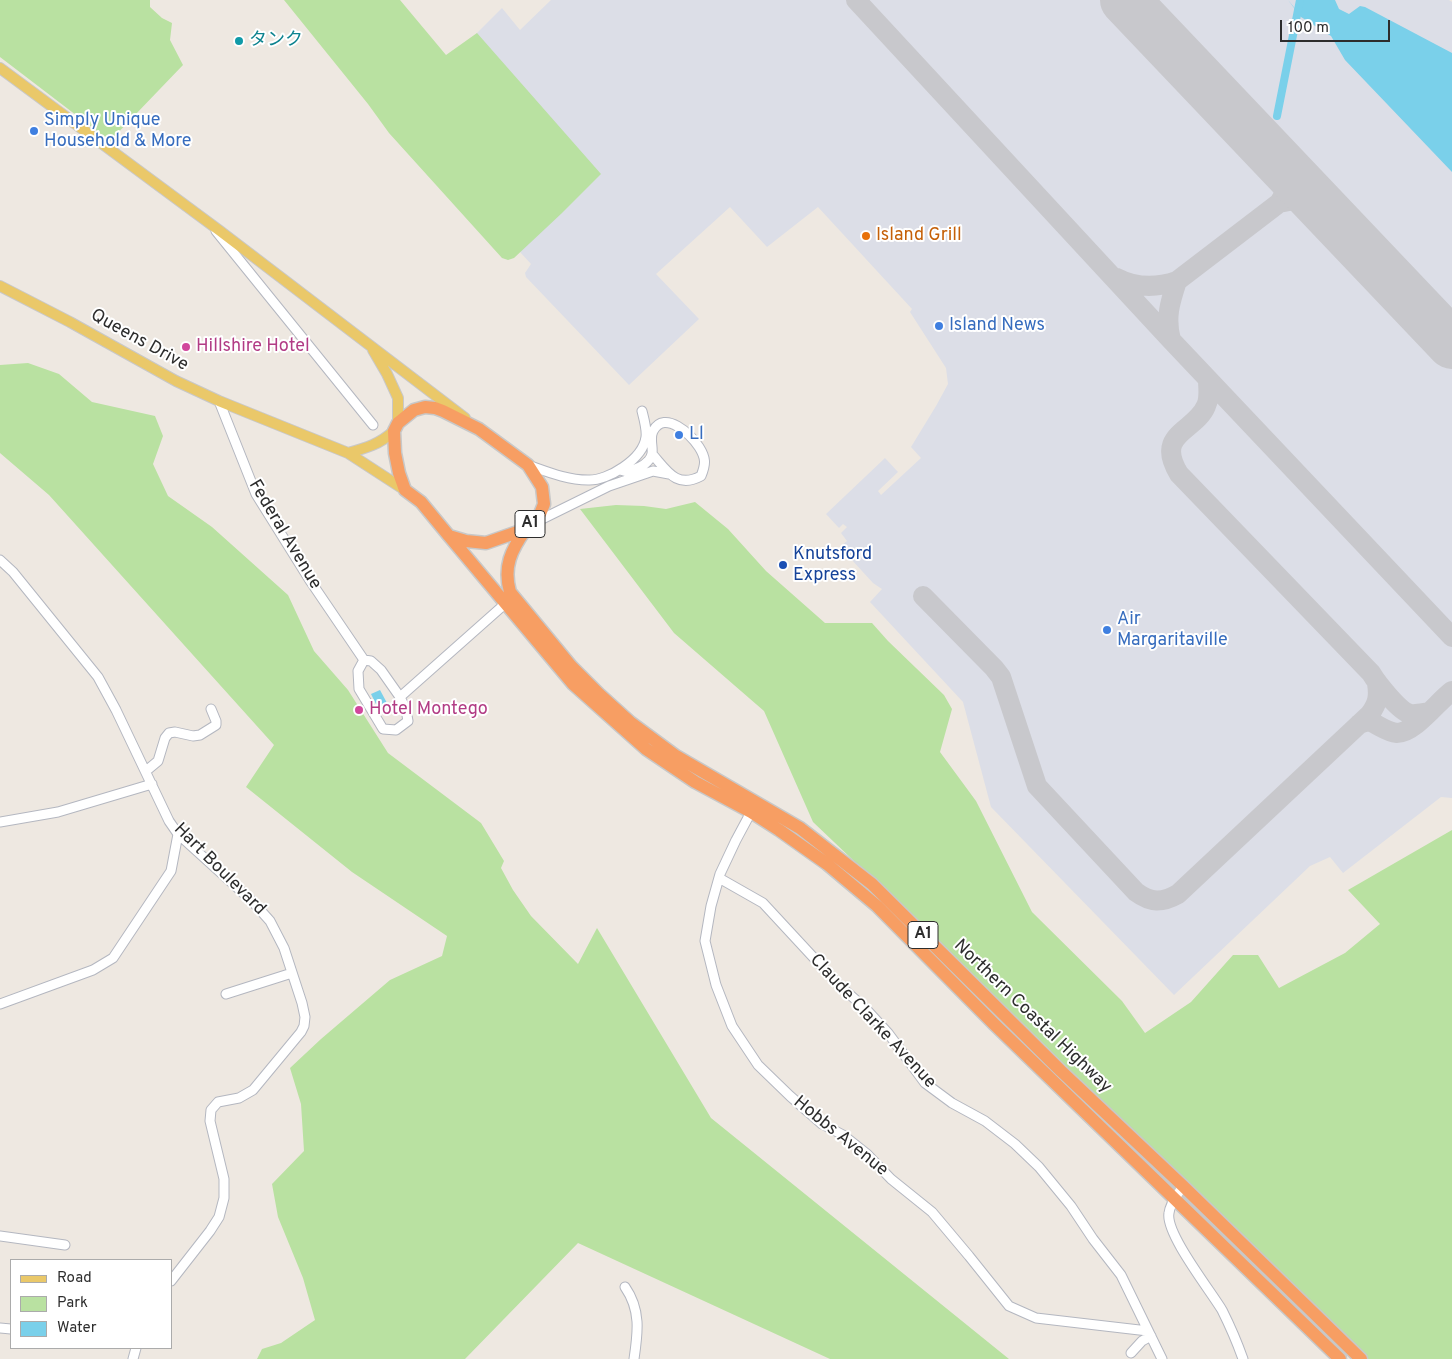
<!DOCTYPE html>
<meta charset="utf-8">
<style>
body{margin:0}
#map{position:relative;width:1452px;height:1359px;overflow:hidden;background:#eee8e1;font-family:Overpass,sans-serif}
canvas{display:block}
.legend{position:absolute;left:10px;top:1259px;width:162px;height:90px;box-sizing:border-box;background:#fff;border:1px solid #ababab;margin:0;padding:6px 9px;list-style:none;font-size:15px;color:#2d2d2d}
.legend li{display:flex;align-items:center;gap:10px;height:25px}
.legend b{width:25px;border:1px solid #ababab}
.scale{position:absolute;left:1280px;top:20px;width:110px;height:22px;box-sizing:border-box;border:2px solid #2d2d2d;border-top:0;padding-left:6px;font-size:15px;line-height:18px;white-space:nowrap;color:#2d2d2d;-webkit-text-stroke:4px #fff;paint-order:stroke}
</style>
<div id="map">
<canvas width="1452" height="1359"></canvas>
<ul class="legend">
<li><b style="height:6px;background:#eac869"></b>Road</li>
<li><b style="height:14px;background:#b9e1a1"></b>Park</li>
<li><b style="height:14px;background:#7ad0ea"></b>Water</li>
</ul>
<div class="scale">100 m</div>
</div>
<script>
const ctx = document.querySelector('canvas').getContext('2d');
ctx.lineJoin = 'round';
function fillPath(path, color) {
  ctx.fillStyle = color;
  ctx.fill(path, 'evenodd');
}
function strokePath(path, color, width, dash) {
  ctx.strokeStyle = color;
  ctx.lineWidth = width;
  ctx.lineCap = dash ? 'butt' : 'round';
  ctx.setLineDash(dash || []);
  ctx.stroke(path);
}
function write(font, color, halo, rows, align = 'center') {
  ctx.font = font + ' Overpass,"Noto Sans JP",sans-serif';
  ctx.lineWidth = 4;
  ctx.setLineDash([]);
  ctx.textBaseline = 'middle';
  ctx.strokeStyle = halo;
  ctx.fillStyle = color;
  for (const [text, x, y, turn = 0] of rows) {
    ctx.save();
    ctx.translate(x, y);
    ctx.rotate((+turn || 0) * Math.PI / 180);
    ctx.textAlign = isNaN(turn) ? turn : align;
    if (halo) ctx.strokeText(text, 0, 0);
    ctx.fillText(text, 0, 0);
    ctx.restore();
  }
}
fillPath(new Path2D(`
 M551,0H1449L1452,2V798L1441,797L1343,873L1330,857L1310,866L1174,995L991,807L963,702L870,602L882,589L873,583L840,547L847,541L841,533L847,527L843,524L839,528L826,514L885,458L898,472L878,491L881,495L921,458L911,447L936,406L948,384L946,368L910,312L912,309L818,207L767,247L730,207L656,274L699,319L629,385L526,277L525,273L531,264L520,252L443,67L502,8L520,30Z`), '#dcdee7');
fillPath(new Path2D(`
 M0,0H150V7L162,18L172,23L170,40L183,65L110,141L0,57Z
 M284,0H400L446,55L477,33L601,174L562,213L514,258L508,260L502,258L389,133L368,104Z
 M28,363L59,374L92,402L155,416L163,436L153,464L168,496L212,527L288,595L314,651L348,690L388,753L481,823L504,861L501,868L513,890L531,916L578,964L597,928L711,1118L1009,1359H830L578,1243L465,1359H257L262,1349L281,1343L315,1320L303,1278L278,1217L272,1184L304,1151L301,1104L290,1068L321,1039L390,980L442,956L447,936L352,872L246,787L274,745L49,495L0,453V365Z
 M695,502L728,529L766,571L825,623H872L888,641L944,695L952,709L940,752L976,801L1032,912L1122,1001L1145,1033L1191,1002L1233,955H1258L1279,988L1345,953L1380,924L1348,890L1452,830V1359H1361L1185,1183L960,962L813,822L764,711L674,633L580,509L616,505L644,506L666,509Z`), '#b9e1a1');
fillPath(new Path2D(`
 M1288,0L1298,12L1301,0H1335L1339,9L1349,14L1360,6L1365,7L1452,53V172L1345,60L1331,36L1301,17Z
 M380,690L387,703L378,708L371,694Z`), '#7ad0ea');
strokePath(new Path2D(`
 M1277,116L1300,0`), '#7ad0ea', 8);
strokePath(new Path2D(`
 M856,0L1171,340L1452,637
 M1279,203C1288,190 1287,181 1283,166
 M1117,278C1136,288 1156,288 1177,281L1279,203L1299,199L1318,203
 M1171,340C1165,318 1170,302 1177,281
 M1208,379C1208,388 1210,398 1206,406C1195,432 1154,433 1179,474L1371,673C1377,683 1399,711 1410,714C1416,715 1423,713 1430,712
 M923,596L994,668L1001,677L1037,786L1136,892C1151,903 1162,903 1178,894L1370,714C1378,703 1379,696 1377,683
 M1359,724L1368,721C1378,724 1386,732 1397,733C1415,733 1438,701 1452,691`), '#c8c8cc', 20);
strokePath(new Path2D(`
 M1125,0L1452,344`), '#c8c8cc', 50);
const minor = new Path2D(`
 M216,231L373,425
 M219,401L256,494L311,582L364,660
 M528,465C548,472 567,480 588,480C608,481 643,459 646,437C647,429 644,419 642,411
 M620,470L627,472C634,470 643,467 648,461C657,453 648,441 653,431C665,409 691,435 699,447C706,458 706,464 701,476C677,489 667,471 653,455
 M536,522L609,486L653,471L669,474
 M0,560L13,572L98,677L116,710L169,821L178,834L253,902L270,921L284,948L302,1003L305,1017L304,1026L301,1032L253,1090L239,1098L218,1102L211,1110L210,1121L224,1179V1198L219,1217L210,1231L171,1281
 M364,660L371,661L381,670L400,697L406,710L408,721L396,730L383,729L359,689L358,671Z
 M400,697L506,603
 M146,771L158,761L165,738L169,733L175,732L193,736L200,735L216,725V721L211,709
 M751,812L736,840L720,874L711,906L705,941L716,985L732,1026L758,1065L790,1096L822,1124L843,1135L867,1154L891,1179L932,1212L969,1256L1009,1306L1036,1318L1148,1331
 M0,822L58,812L152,784
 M719,878L763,903L838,984L866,1009L888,1033L925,1083L952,1103L985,1121L1015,1144L1039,1167L1071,1206L1093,1239L1121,1275L1162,1359
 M226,994L292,973
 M0,1004L93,970L113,958L171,871L178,834
 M1183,1186C1178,1194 1170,1203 1169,1213C1165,1233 1210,1290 1222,1310C1230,1326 1237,1342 1243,1359
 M0,1236L65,1245
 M625,1287C641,1310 638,1332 634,1359
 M0,1328L11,1329
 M1131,1353L1142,1341L1151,1336
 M133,1359L136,1348`);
const major = new Path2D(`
 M0,68L220,231L465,418
 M0,286L70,322L176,381L219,401L348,453L405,490
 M373,350L387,374L398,398V423
 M348,453C366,448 380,444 394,431`);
const highway = new Path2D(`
 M425,407L435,408L443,411L479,429L528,465L542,487L544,504L540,514L526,529L486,543L466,541L449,536L421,502L405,490L399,473L395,453L394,431L398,423L414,410Z
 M526,529C511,550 503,567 510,592L571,666L599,694L630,722L676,756L800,828L872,884L1061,1071L1183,1186L1361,1359
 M449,536L573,684L646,749L695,782L751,812L779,830L827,864L877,906L994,1024L1340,1359`);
strokePath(minor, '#b4b7c0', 11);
strokePath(major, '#c8c8c8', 12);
strokePath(highway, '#c8c8c8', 15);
strokePath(minor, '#fff', 9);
strokePath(major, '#eac869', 10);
strokePath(highway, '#f79e63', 12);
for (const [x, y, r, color] of [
 [239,41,5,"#0f9aa8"],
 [34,131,5,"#3f7fe0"],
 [866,236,5,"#e8710a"],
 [939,326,5,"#3f7fe0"],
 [186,347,5,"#d1479c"],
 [679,435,5,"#3f7fe0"],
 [783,565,5,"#1a4fb4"],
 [1107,630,5,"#3f7fe0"],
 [359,710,5,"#d1479c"]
]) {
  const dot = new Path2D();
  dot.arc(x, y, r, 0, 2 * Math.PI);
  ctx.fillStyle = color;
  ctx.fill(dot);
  strokePath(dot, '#fff', 2);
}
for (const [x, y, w] of [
 [530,524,30],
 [923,935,30]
]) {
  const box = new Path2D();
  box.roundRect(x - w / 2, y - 13.5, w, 27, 4);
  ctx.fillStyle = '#fff';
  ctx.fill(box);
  strokePath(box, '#2d2d2d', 1);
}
write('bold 16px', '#2d2d2d', null, [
 ["A1",530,524],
 ["A1",923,935]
]);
write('18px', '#0d838f', '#fff', [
 ["タンク",249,41]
], 'left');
write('18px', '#366cbe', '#fff', [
 ["Simply Unique",44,121],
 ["Household & More",44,142],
 ["Island News",949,326],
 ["Ll",689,435],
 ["Air",1117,620],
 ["Margaritaville",1117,641]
], 'left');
write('18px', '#c56008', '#fff', [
 ["Island Grill",876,236]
], 'left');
write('18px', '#2d2d2d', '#fff', [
 ["Queens Drive",139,341,29],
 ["Federal Avenue",284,535,59],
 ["Hart Boulevard",219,870,45],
 ["Northern Coastal Highway",1032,1017,44],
 ["Claude Clarke Avenue",872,1022,47],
 ["Hobbs Avenue",840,1137,39]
]);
write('18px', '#b23c85', '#fff', [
 ["Hillshire Hotel",196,347],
 ["Hotel Montego",369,710]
], 'left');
write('18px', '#164399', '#fff', [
 ["Knutsford",793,555],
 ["Express",793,576]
], 'left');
</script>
